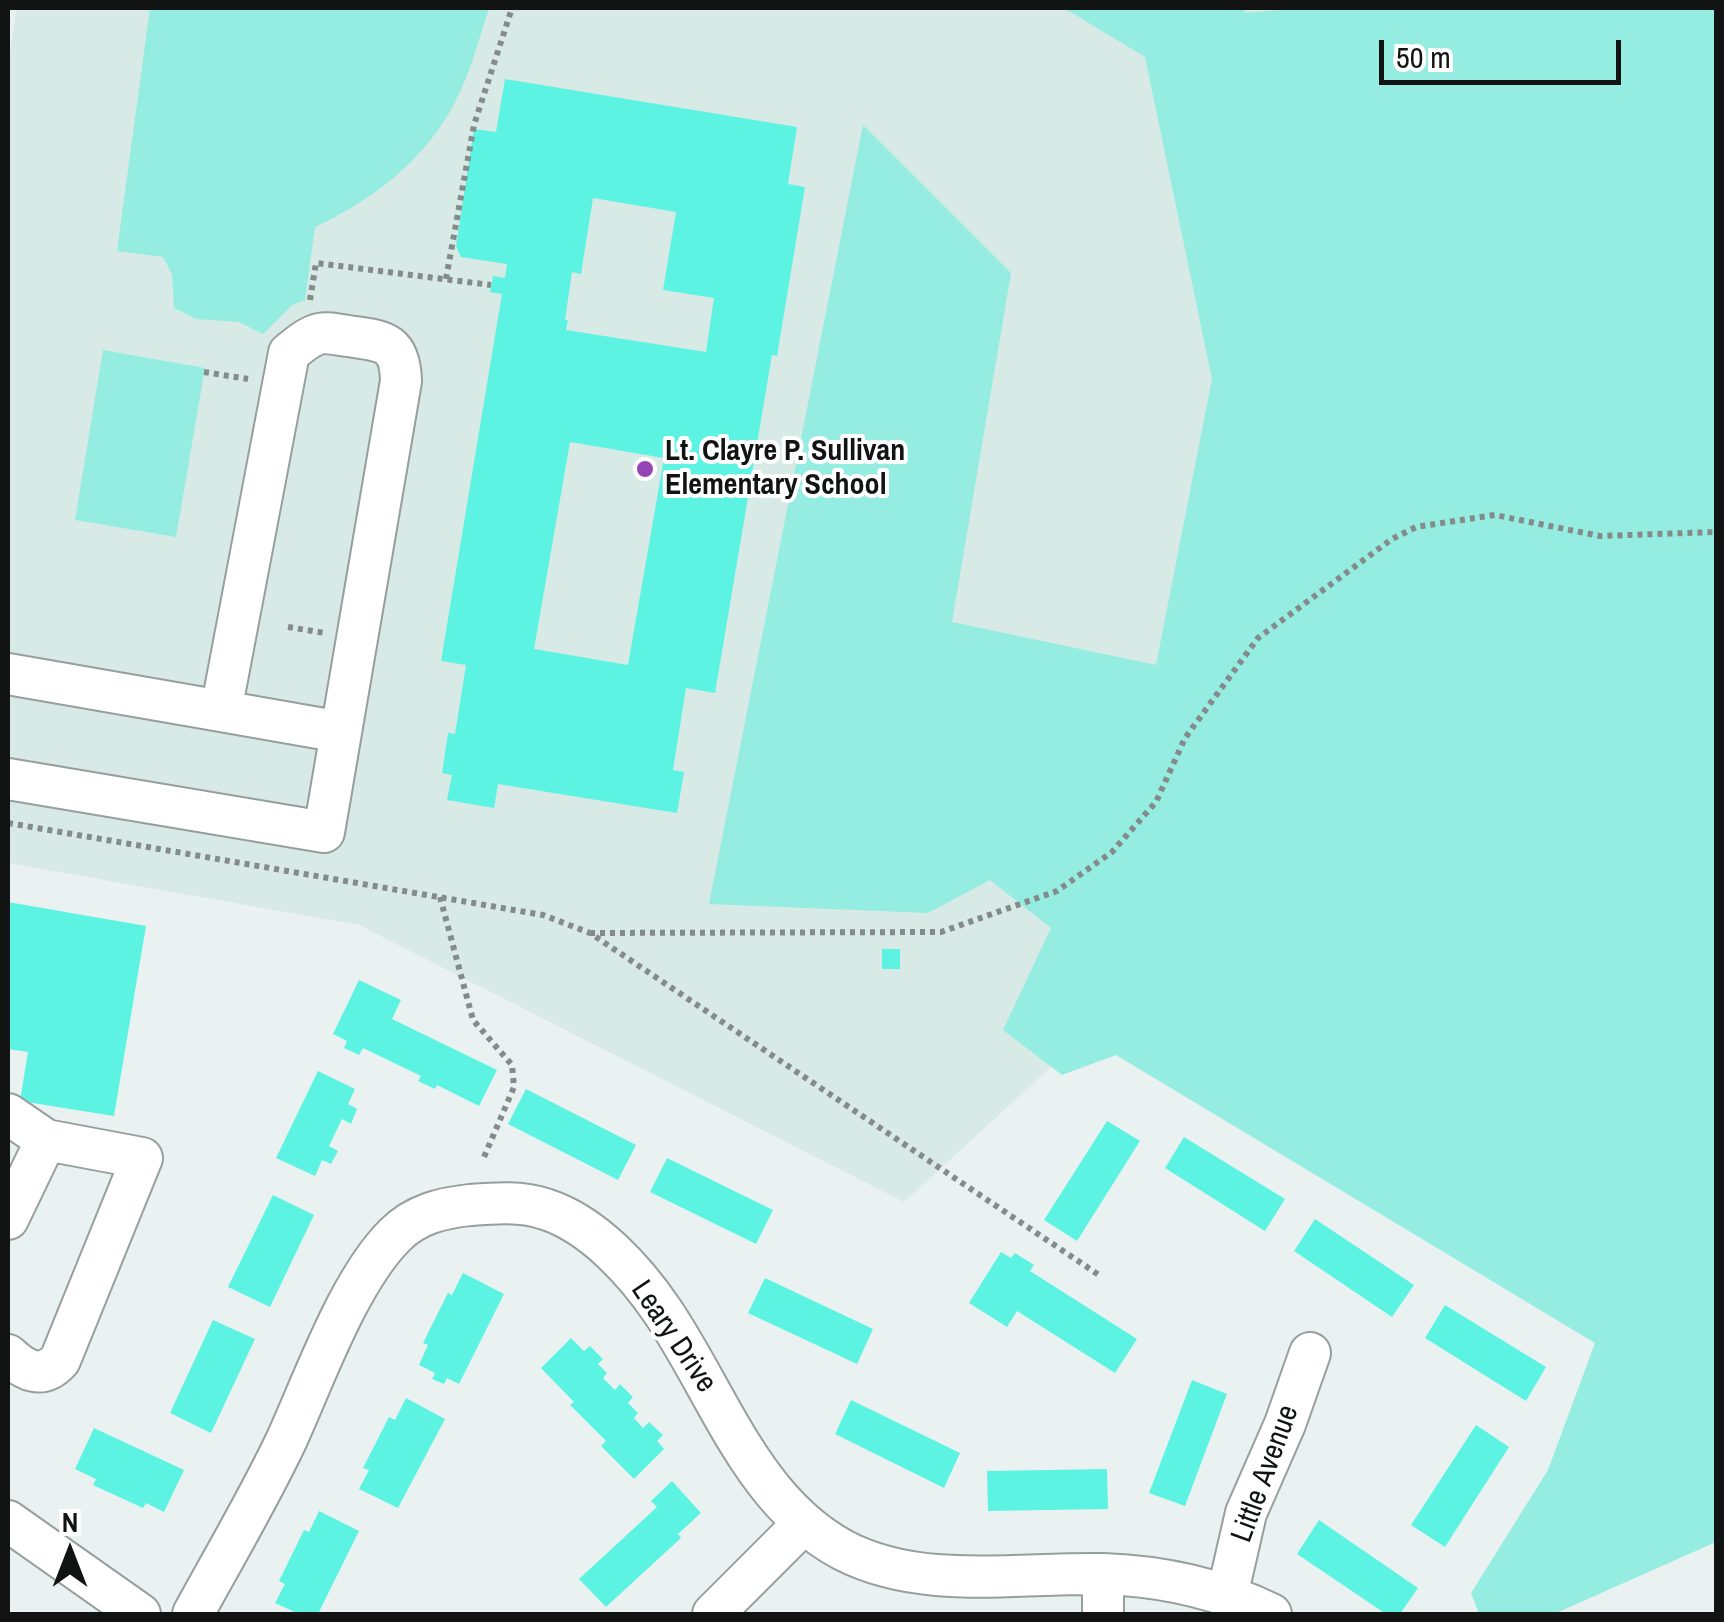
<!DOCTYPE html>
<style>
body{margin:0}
#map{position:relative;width:1724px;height:1622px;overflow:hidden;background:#e9f2f0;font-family:"Archivo Narrow",sans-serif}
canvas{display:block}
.frame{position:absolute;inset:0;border:10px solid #111413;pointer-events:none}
.north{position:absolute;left:20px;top:1502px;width:100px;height:100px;-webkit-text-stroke:8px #fff;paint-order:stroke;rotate:0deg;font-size:28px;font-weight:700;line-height:40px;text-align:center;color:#111413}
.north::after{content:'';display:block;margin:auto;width:35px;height:45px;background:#111413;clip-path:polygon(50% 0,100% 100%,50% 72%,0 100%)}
.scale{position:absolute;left:1379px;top:40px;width:242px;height:45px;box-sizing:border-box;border:5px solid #111413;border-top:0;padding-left:12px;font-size:30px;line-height:35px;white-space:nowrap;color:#111413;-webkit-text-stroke:8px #fff;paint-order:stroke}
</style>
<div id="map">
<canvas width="1724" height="1622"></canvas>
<div class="frame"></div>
<div class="north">N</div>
<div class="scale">50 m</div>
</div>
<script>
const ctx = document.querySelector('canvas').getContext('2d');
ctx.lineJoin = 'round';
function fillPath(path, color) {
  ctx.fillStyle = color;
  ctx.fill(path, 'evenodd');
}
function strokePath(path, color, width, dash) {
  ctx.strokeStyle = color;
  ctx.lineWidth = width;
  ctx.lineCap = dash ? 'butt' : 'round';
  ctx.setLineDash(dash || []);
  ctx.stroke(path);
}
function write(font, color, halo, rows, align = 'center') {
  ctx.font = font + ' "Archivo Narrow",sans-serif';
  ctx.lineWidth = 8;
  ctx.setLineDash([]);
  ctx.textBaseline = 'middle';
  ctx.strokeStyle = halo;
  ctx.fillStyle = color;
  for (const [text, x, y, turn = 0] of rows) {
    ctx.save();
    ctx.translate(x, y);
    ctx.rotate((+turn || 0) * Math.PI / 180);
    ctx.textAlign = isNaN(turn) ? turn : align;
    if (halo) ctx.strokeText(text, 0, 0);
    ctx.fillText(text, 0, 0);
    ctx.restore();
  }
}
fillPath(new Path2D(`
 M17,8H1291L1285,132L1101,1021L904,1202L359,925L8,863V63Z`), '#d7eae6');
fillPath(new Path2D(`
 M150,8H489C479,39 470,74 454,104C425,160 371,201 315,227L305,300L292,305L263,334L239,322L196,319L174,308L172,274L163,257L117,251Z
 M1064,8H1244L1245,13L1304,8H1716V1542L1554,1614H1479L1471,1593L1548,1470L1595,1343L1116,1055L1062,1075L1003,1030L1051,928L990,880L928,913L709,904L863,125L1011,273L952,622L1156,665L1212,379L1145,57Z
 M103,350L205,368L176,537L75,520Z`), '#95ece0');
fillPath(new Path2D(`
 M505,79L797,127L788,184L805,187L777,356L772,355L715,693L686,688L673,770L684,772L677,813L498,784L494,808L447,800L452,775L442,773L448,733L455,734L466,665L441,661L502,294L490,292L493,276L505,278L507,264L461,257L456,246L474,129L496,132ZM593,198L676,212L663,290L714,298L706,352L566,330L568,320H565L572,272L581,274ZM570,442L664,458L628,665L534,649Z
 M8,902L146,926L114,1116L20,1101L28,1052L8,1049Z
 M882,949H900V969H882Z
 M359,980L401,1000L392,1019L497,1070L479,1106L437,1085L435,1089L418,1081L421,1076L363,1048L359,1055L344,1048L347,1041L333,1034Z
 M318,1071L355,1089L348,1104L357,1109L351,1124L342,1119L329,1146L338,1151L331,1164L322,1160L315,1176L276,1158Z
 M526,1089L636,1145L618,1180L508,1124Z
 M1107,1121L1140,1141L1077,1241L1044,1220Z
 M1184,1137L1285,1199L1265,1231L1165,1168Z
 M667,1158L773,1210L756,1244L650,1192Z
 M273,1195L314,1215L270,1307L228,1287Z
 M1315,1219L1414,1285L1392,1317L1294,1251Z
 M1001,1252L1011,1258L1015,1253L1034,1265L1030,1271L1137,1339L1115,1373L1017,1311L1007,1327L969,1303Z
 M463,1273L504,1294L459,1384L447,1378L444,1384L432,1379L435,1373L419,1365L428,1345L423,1343L448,1293L452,1295Z
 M765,1278L873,1329L857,1364L748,1313Z
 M1445,1305L1546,1367L1526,1401L1425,1338Z
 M213,1320L255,1339L211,1433L170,1413Z
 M571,1338L584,1351L590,1346L603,1359L598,1364L607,1373L603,1378L615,1390L620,1384L633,1397L628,1403L638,1413L634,1418L643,1428L649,1422L663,1435L657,1441L664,1449L634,1479L601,1446L606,1441L570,1405L574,1402L541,1368Z
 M1192,1380L1227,1394L1185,1506L1149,1493Z
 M406,1398L445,1419L398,1508L359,1489L369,1470L363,1468L389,1417L395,1420Z
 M851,1400L960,1453L944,1488L835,1434Z
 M1476,1425L1509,1447L1445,1547L1411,1525Z
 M94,1428L184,1470L164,1512L146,1503L143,1508L93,1485L96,1479L75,1469Z
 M1107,1469L1108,1509L988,1511L987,1471Z
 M672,1481L701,1513L678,1534L681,1538L606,1607L579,1579L657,1507L651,1501Z
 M319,1511L359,1531L318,1614H299L275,1603L285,1584L279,1581L304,1530L309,1532Z
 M1319,1520L1418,1588L1400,1614H1386L1297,1554Z`), '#5df3e2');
const minor = new Path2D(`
 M8,674L221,711L289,353C297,347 306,338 316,335C325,331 339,335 348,336C382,341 400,340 401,381L324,832L8,779
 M221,711L341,732
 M8,1114L46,1140L142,1158L60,1360C42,1380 25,1371 8,1355
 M8,1219L46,1140
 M8,1521L140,1614
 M1227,1596L1246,1513L1285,1424L1310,1353
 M193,1614C224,1557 258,1500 286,1441C314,1380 348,1282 395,1235C416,1214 442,1208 470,1205C495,1203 522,1201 545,1209C593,1224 636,1272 663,1312C718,1393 752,1501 843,1550C921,1591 1019,1572 1104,1574C1161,1576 1220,1589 1271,1614
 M713,1614L804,1523
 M1103,1614V1574`);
strokePath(minor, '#979f9e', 44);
strokePath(new Path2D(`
 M446,279L474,125L512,8
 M310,300L316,263L491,285
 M204,372L248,379
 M288,627L325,633
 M8,823L543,915L590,933L1099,1275
 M440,897L473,1020L512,1065L514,1087L484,1157
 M590,933L941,932L1057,891L1112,852L1156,802L1185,738L1258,638L1392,539L1416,527L1495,515L1600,536L1716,532`), '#858b8a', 6, [5, 5]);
strokePath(minor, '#fff', 40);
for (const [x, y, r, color] of [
 [645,469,10,"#9445b5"]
]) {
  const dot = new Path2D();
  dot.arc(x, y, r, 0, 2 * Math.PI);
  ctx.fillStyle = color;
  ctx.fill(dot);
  strokePath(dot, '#fff', 4);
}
write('bold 30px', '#111413', '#fff', [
 ["Lt. Clayre P. Sullivan",665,452],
 ["Elementary School",665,486]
], 'left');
write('30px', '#111413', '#fff', [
 ["Leary Drive",673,1337,56],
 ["Little Avenue",1266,1474,-70]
]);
</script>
